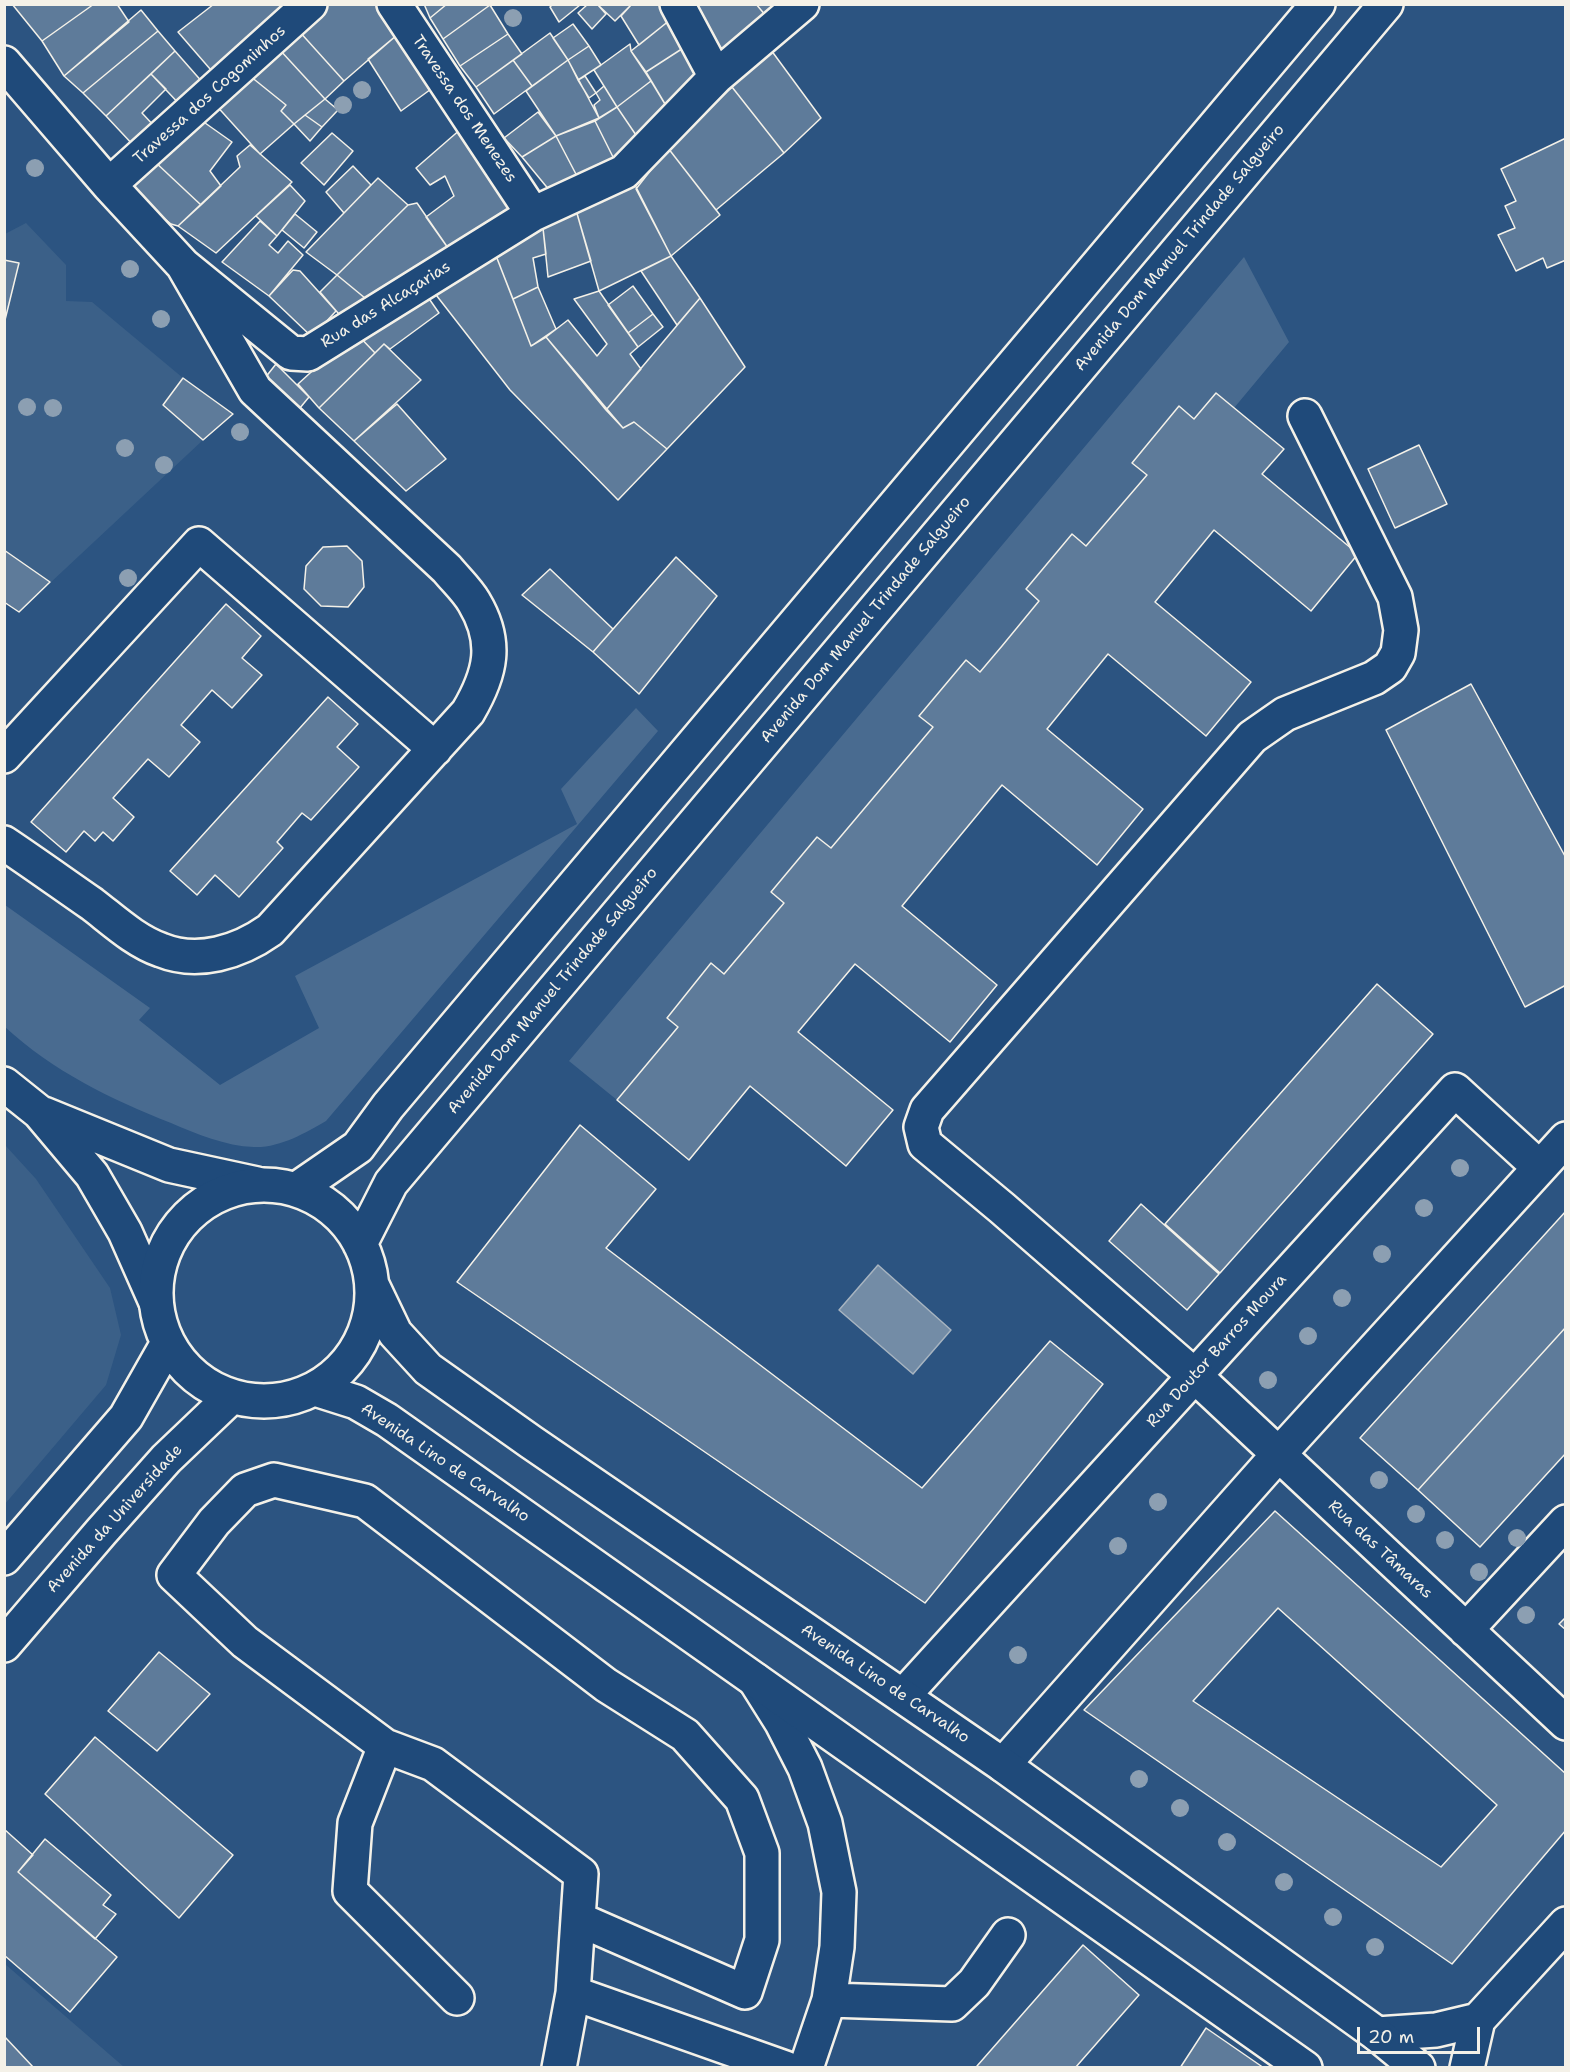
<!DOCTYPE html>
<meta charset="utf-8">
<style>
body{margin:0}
#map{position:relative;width:1570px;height:2072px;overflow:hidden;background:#2c5481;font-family:"Shantell Sans",sans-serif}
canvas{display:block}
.frame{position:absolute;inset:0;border:6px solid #f4f1e8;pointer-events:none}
.scale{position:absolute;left:1357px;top:2027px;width:123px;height:27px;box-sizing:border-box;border:3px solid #f4f1e8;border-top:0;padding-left:8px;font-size:18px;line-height:21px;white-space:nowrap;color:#f4f1e8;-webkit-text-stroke:4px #1f4a7a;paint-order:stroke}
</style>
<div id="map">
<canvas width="1570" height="2072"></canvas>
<div class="frame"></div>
<div class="scale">20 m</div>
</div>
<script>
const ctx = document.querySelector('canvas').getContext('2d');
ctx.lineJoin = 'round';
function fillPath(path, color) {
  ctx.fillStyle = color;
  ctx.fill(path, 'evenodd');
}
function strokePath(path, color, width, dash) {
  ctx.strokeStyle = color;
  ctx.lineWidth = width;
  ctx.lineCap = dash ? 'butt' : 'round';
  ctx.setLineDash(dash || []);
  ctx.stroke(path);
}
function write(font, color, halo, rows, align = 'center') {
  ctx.font = font + ' "Shantell Sans",sans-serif';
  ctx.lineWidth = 4.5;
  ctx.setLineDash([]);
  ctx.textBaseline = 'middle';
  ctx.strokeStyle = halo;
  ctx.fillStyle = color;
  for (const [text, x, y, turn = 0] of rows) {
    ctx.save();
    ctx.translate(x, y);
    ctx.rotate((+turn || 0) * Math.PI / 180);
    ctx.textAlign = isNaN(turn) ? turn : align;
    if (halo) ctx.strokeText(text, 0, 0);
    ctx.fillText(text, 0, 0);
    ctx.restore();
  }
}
fillPath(new Path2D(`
 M26,223L66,265V301L92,302L183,378L163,405L203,440L19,612L5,602V234Z
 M5,1145L36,1179L110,1288L121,1335L106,1385L5,1504Z
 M5,1964L124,2067H5Z`), '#3b6088');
fillPath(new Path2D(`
 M1244,257L1289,342L1234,408L1216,393L1194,419L1178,407L1132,462L1147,475L1086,546L1071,534L1026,589L1039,601L980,672L920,716L933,727L724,974L711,964L667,1017L678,1027L617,1100L569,1061Z
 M636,708L658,731L326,1121C305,1133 280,1148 254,1147C225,1146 197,1134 171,1123C110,1099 53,1071 5,1027V905L150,1008L139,1020L220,1085L319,1028L295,976L577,824L561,789Z`), '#496b90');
const water = new Path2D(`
 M878,1265L951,1330L913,1374L839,1310Z`);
fillPath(water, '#738ca6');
strokePath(water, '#a7b4c0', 1.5);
const building = new Path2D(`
 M12,4H94L42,41Z
 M94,4H117L129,22L64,76L42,41Z
 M214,4H295L217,77L178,32Z
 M328,4H377L397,35L344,81L298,30Z
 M424,4H447L430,18Z
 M447,4H490V5L443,39L430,18Z
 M553,4H580V5L559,22L550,7Z
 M588,4H597L606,14L592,29L578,13Z
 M597,4H632L615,21Z
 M632,4H667L675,16L639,45L621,16Z
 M686,4H756L766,16L713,63Z
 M756,4H778L766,16Z
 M490,5L508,34L460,66L443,39Z
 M141,10L158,31L83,93L64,76Z
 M675,16L691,43L646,72L631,51Z
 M573,24L589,46L568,60L553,38Z
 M298,30L344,81L325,99L279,49Z
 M158,31L175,51L106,116L83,93Z
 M550,33L568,60L532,86L513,60Z
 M508,34L522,54L476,87L460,66Z
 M397,35L438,84L401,111L368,59Z
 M691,43L704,72L668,109L646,72Z
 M630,44L631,51L651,81L617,107L594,70Z
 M589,46L601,65L578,80L568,60Z
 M279,49L325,99L294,124L281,111L286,105L250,76Z
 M771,50L821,118L784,153L732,87Z
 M175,51L204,84L183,108L151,74Z
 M513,60L532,86L494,114L476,87Z
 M568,60L599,118L556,136L526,91Z
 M151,74L166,89L142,113L156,128L135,147L106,116Z
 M250,76L286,105L281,111L294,124L260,154L214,103Z
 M585,76L596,93L589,98L578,80Z
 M651,81L668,109L638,138L617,107Z
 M604,86L617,107L599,118L594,105L600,100L596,93Z
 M732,87L784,153L716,210L668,148Z
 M325,99L338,110L322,127L305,115Z
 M617,107L638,138L614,159L595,121Z
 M538,112L556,136L522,157L504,138Z
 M305,115L322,127L310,141L294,124Z
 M198,118L232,142L210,171L221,186L201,205L153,160Z
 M595,121L614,159L578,178L556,136Z
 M462,128L511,208L448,248L426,217L454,196L445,176L430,185L416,168Z
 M332,133L353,151L324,185L301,163Z
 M556,136L578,178L550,191L522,157Z
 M1566,138V260L1547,268L1543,258L1516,271L1498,235L1515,228L1505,206L1516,201L1501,169Z
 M250,145L292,182L216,253L178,226L240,167L237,156Z
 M668,148L720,215L671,256L636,189Z
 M153,160L201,205L178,226L171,224L128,190Z
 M353,166L371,185L344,213L326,192Z
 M378,178L408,205L337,275L306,252Z
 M634,183L671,256L599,291L576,210Z
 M290,185L305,201L277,236L256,216Z
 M417,203L448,248L371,303L337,275L408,205Z
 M576,210L591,261L548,277L543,228Z
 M295,214L317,232L304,248L282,230Z
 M260,221L277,236L269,245L278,253L288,241L303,255L269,296L222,262Z
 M543,228L546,254L533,258L538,287L513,299L493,248Z
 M493,248L531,346L546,337L623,428L634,422L667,449L618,500L510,390L433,291Z
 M671,256L700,298L677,325L641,271Z
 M4,260L19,263L4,324Z
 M293,270L300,271L336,311L312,337L269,296Z
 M337,275L371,303L344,320L320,292Z
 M633,286L653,314L628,333L608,305Z
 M538,287L556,329L531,346L513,299Z
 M423,290L439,313L390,349L384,344L375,353L355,332Z
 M599,291L638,347L630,354L641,369L606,410L546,337L568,320L597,356L607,344L574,299Z
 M700,298L745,367L667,449L634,422L623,428L606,410Z
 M653,314L663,327L638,347L628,333Z
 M355,332L375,353L319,408L298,384Z
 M384,344L421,380L354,441L319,408Z
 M276,364L309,397L295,414L261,383Z
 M183,378L233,414L203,440L163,405Z
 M1216,393L1284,449L1262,474L1358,554L1311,611L1214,530L1155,602L1251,682L1206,736L1108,654L1047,729L1143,809L1097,865L1002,785L902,906L997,985L950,1042L855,964L798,1032L893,1110L846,1166L750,1086L689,1160L617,1100L678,1027L667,1018L711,963L724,974L784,903L771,892L817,837L831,848L933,727L919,716L966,660L980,672L1002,646L1039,601L1026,589L1072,534L1086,546L1147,475L1132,463L1179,406L1194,419Z
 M397,404L446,459L406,491L354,441Z
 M1419,445L1447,504L1395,528L1368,469Z
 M347,546L362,561L364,587L348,607L321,606L304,589L306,566L323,547Z
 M4,550L50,582L19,612L4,602Z
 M676,557L717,596L639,694L593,652Z
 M550,569L613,629L593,652L522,595Z
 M226,604L261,636L242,658L262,675L232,708L212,690L181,725L200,742L169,777L148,759L113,798L134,817L113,841L103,832L95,841L84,831L66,852L31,822Z
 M1471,684L1566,858V985L1525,1007L1386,730Z
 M328,697L358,724L337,747L359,767L311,820L302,813L277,842L283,848L239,897L215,875L197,895L170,871Z
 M1377,984L1433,1034L1220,1273L1165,1224Z
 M580,1125L656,1189L606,1248L922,1488L1050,1341L1103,1384L925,1603L457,1282Z
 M1141,1204L1219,1274L1187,1310L1109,1241Z
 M1566,1211V1327L1418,1490L1360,1438Z
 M1566,1327V1453L1480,1547L1418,1490Z
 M1275,1511L1566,1774V1830L1452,1964L1084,1710ZM1278,1608L1497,1805L1441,1867L1193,1701Z
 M1566,1617V1630L1559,1624Z
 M159,1652L210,1694L157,1751L108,1711Z
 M95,1737L233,1855L179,1918L45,1794Z
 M4,1829L33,1855L18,1872L117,1957L70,2012L4,1955Z
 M45,1839L111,1895L103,1905L116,1914L95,1939L18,1872Z
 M1083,1945L1139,1995L1075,2068H980L977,2066Z
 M1206,2028L1264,2068H1180Z
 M4,2036L34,2068H4Z`);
fillPath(building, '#5e7b9a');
strokePath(building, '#f4f1e8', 1.5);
const minor = new Path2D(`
 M394,4L533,214
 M677,4L716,77
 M4,63L109,185L183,265L291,353L308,354L533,214L624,172L716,77L802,4
 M109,185L310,4
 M1305,416L1395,597L1401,630L1398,653L1390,667L1374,678L1285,714L1252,737L927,1110L921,1127L925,1144L1002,1208L1195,1376L1566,1723
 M4,756L199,544L435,749
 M4,843C34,863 63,884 92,904C113,920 135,941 161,950C198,965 239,952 270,930L468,712C491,673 498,642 474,602C467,590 456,580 447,569L255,390L183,265
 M4,1084L39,1112L92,1175L125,1232L156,1302
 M44,1114L169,1165L257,1184
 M1466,1630L1566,1522
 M755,1680L782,1723L805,1768L825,1823L839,1892L837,1947L829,2000L806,2068
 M903,1696L1455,1090L1539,1167
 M385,1746L355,1823L350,1891L457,1998
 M1003,1765L1278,1455L1566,1139
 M578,1919L745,1992L762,1940V1853L742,1799L685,1735L606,1685L365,1501L274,1480L245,1490L214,1522L174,1575L245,1642L385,1746L433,1764L581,1874L573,1993L785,2068
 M829,2000L952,2004L974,1983L1008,1935
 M1377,2034L1436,2030L1478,2020
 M559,2068L573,1993
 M1467,2068L1478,2020L1566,1924`);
const major = new Path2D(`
 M156 1293a108 108 0 1 1 216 0a108 108 0 1 1-216 0Z
 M297,1189L358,1147L388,1106L1318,4
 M360,1244L391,1183L1386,4
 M372,1285L395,1333L428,1369L531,1442L1003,1765L1377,2034L1418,2068
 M315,1389L356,1402L387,1420L1305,2068
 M4,1558L126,1417L168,1343
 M4,1645L101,1532L166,1459L231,1397`);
strokePath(minor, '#f4f1e8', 38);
strokePath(major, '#f4f1e8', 38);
strokePath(minor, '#1f4a7a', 33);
strokePath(major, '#1f4a7a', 33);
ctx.fillStyle = '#8c9fb2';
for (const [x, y] of [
 [513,18],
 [362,90],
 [343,105],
 [35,168],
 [130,269],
 [161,319],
 [27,407],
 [53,408],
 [240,432],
 [125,448],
 [164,465],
 [128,578],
 [1460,1168],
 [1424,1208],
 [1382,1254],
 [1342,1298],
 [1308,1336],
 [1268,1380],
 [1379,1480],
 [1158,1502],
 [1416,1514],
 [1517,1538],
 [1445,1540],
 [1118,1546],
 [1479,1572],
 [1526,1615],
 [1018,1655],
 [1139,1779],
 [1180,1808],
 [1227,1842],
 [1284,1882],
 [1333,1917],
 [1375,1947]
]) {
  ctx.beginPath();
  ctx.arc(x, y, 9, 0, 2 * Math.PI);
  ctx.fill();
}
write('16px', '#f4f1e8', '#1f4a7a', [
 ["Travessa dos Cogominhos",210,95,-42],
 ["Travessa dos Menezes",464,109,56],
 ["Avenida Dom Manuel Trindade Salgueiro",1180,248,-50],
 ["Rua das Alcaçarias",386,305,-32],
 ["Avenida Dom Manuel Trindade Salgueiro",866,620,-50],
 ["Avenida Dom Manuel Trindade Salgueiro",553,991,-50],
 ["Rua Doutor Barros Moura",1217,1351,-48],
 ["Avenida Lino de Carvalho",445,1463,34],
 ["Avenida da Universidade",115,1519,-48],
 ["Rua das Tâmaras",1380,1550,43],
 ["Avenida Lino de Carvalho",885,1684,34]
]);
</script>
